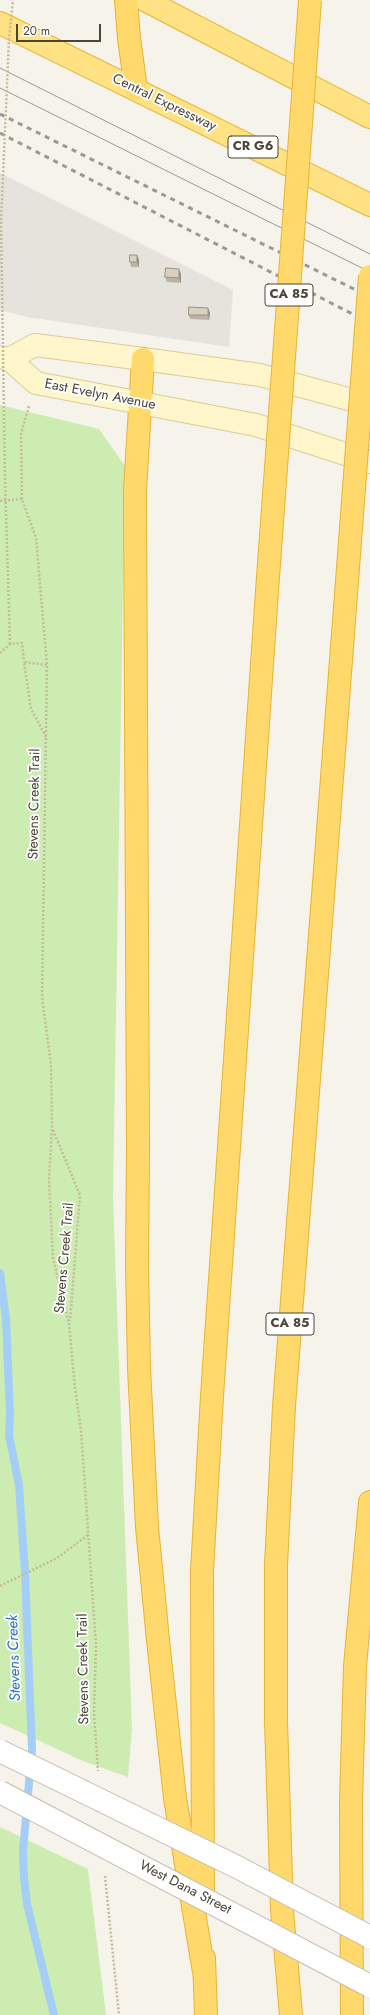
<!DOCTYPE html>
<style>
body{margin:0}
#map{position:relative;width:370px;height:2015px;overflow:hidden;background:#f6f3ea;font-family:Jost,sans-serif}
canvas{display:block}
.scale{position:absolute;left:16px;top:24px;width:85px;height:18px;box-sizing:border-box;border:2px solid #4b4537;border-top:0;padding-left:5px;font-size:12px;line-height:14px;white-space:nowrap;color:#4b4537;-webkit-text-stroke:3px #fff;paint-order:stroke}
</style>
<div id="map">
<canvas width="370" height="2015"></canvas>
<div class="scale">20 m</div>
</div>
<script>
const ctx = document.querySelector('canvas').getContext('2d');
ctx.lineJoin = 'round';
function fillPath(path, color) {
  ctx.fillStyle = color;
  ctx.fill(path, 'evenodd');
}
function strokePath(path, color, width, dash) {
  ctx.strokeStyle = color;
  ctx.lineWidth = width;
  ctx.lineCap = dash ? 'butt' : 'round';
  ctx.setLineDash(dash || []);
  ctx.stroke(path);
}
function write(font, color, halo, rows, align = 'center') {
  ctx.font = font + ' Jost,sans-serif';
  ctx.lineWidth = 3.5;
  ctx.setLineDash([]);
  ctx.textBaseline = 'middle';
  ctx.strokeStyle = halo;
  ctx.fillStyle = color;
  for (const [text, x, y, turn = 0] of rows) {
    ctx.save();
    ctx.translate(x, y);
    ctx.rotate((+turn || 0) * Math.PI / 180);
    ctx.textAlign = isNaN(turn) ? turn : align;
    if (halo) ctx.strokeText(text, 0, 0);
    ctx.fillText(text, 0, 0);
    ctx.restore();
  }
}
fillPath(new Path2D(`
 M0,173L233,290L229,347L27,317L0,310Z`), '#e6e2dc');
fillPath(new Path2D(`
 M0,405L99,429L125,466L113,1197L132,1729L128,1777L83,1761L0,1723Z
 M0,1827L88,1869L106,2015H0Z`), '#cdecb1');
strokePath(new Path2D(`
 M0,1273L6,1319L10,1415L9,1436L19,1485L25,1573L32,1749L23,1851L24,1878L27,1904L54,2015`), '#a4cef6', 8);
const secondary = new Path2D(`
 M0,357L9,359L36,383L256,425L370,462
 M9,359L35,345L143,359L260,375L370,405`);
const trunk = new Path2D(`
 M145,0L370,117
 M0,23L370,205`);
const motorway = new Path2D(`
 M126,0L129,38L136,89
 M143,359L135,490L138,1149L137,1265L139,1368L147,1527L158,1640L175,1798L204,1972
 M203,1902L202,1571L212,1396L267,591
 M204,1958L206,2015
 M291,2015L282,1910L276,1721V1565L284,1406L343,634
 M352,2015L351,1801L355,1666L370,1502`);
strokePath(secondary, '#d9cc98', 24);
strokePath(trunk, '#e8b332', 24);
strokePath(motorway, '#e8b332', 24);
strokePath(new Path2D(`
 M22,499L21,434L29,406
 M0,501L22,499L36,538L47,665L42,997L51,1065L52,1127L49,1179L53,1258L69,1324L75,1388L81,1430L96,1645L94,1713L98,1771
 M0,653L10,644L22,643L24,662
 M46,737L31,709L24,662L47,665
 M53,1130L80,1195L70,1321
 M0,1586L57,1558L88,1535
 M105,1876L119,2015`), '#c5ba9c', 2.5, [2, 2]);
strokePath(secondary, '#fff6cb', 22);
strokePath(trunk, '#ffe283', 22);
strokePath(motorway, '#ffd96c', 22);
strokePath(new Path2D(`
 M0,68L370,254
 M0,88L370,272`), '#999', 1);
strokePath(new Path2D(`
 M0,114L370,297
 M0,133L370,323`), '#999', 3, [5, 5]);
const tertiaryBridge = new Path2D(`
 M0,1751L237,1867L370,1937
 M0,1792L370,1986`);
const motorwayBridge = new Path2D(`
 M267,591L310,0
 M343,634L370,276`);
strokePath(tertiaryBridge, '#c2bcac', 24, []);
strokePath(motorwayBridge, '#e8b332', 24, []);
strokePath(new Path2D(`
 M10,644L5,479L1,222L9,39L13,0`), '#c5ba9c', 2.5, [2, 2]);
strokePath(tertiaryBridge, '#fff', 22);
strokePath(motorwayBridge, '#ffd96c', 22);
fillPath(new Path2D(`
 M137,255L139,260V267H131L130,262Z
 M181,274V283L167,282L165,277Z
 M208,308L210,313L209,320L190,319L189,315Z`), '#bbb3a4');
fillPath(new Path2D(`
 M137,255L139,260V267L137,262Z
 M179,269L181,274V283L179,278Z
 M208,308L210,313L209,320L208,315Z`), '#989286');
const building = new Path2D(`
 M130,255H137V262H130Z
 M166,268L179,269V278L165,277Z
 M189,307L208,308V315H189Z`);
fillPath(building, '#d9d0bf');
strokePath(building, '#989286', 1);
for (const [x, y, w] of [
 [253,147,50],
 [289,295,48],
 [290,1324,48]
]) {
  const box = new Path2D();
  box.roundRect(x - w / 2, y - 11, w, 22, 3);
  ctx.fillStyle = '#fff';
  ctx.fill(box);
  strokePath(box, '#4b4537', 1);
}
write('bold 13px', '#4b4537', null, [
 ["CR G6",253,147],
 ["CA 85",289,295],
 ["CA 85",290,1324]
]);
write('14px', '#4b4537', '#fff', [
 ["Central Expressway",164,103,26],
 ["East Evelyn Avenue",100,395,11],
 ["Stevens Creek Trail",35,804,-89],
 ["Stevens Creek Trail",65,1258,-85],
 ["Stevens Creek Trail",84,1669,-91],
 ["West Dana Street",185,1888,27]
]);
write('italic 15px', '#2874c0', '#fff', [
 ["Stevens Creek",15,1658,-92]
]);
</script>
